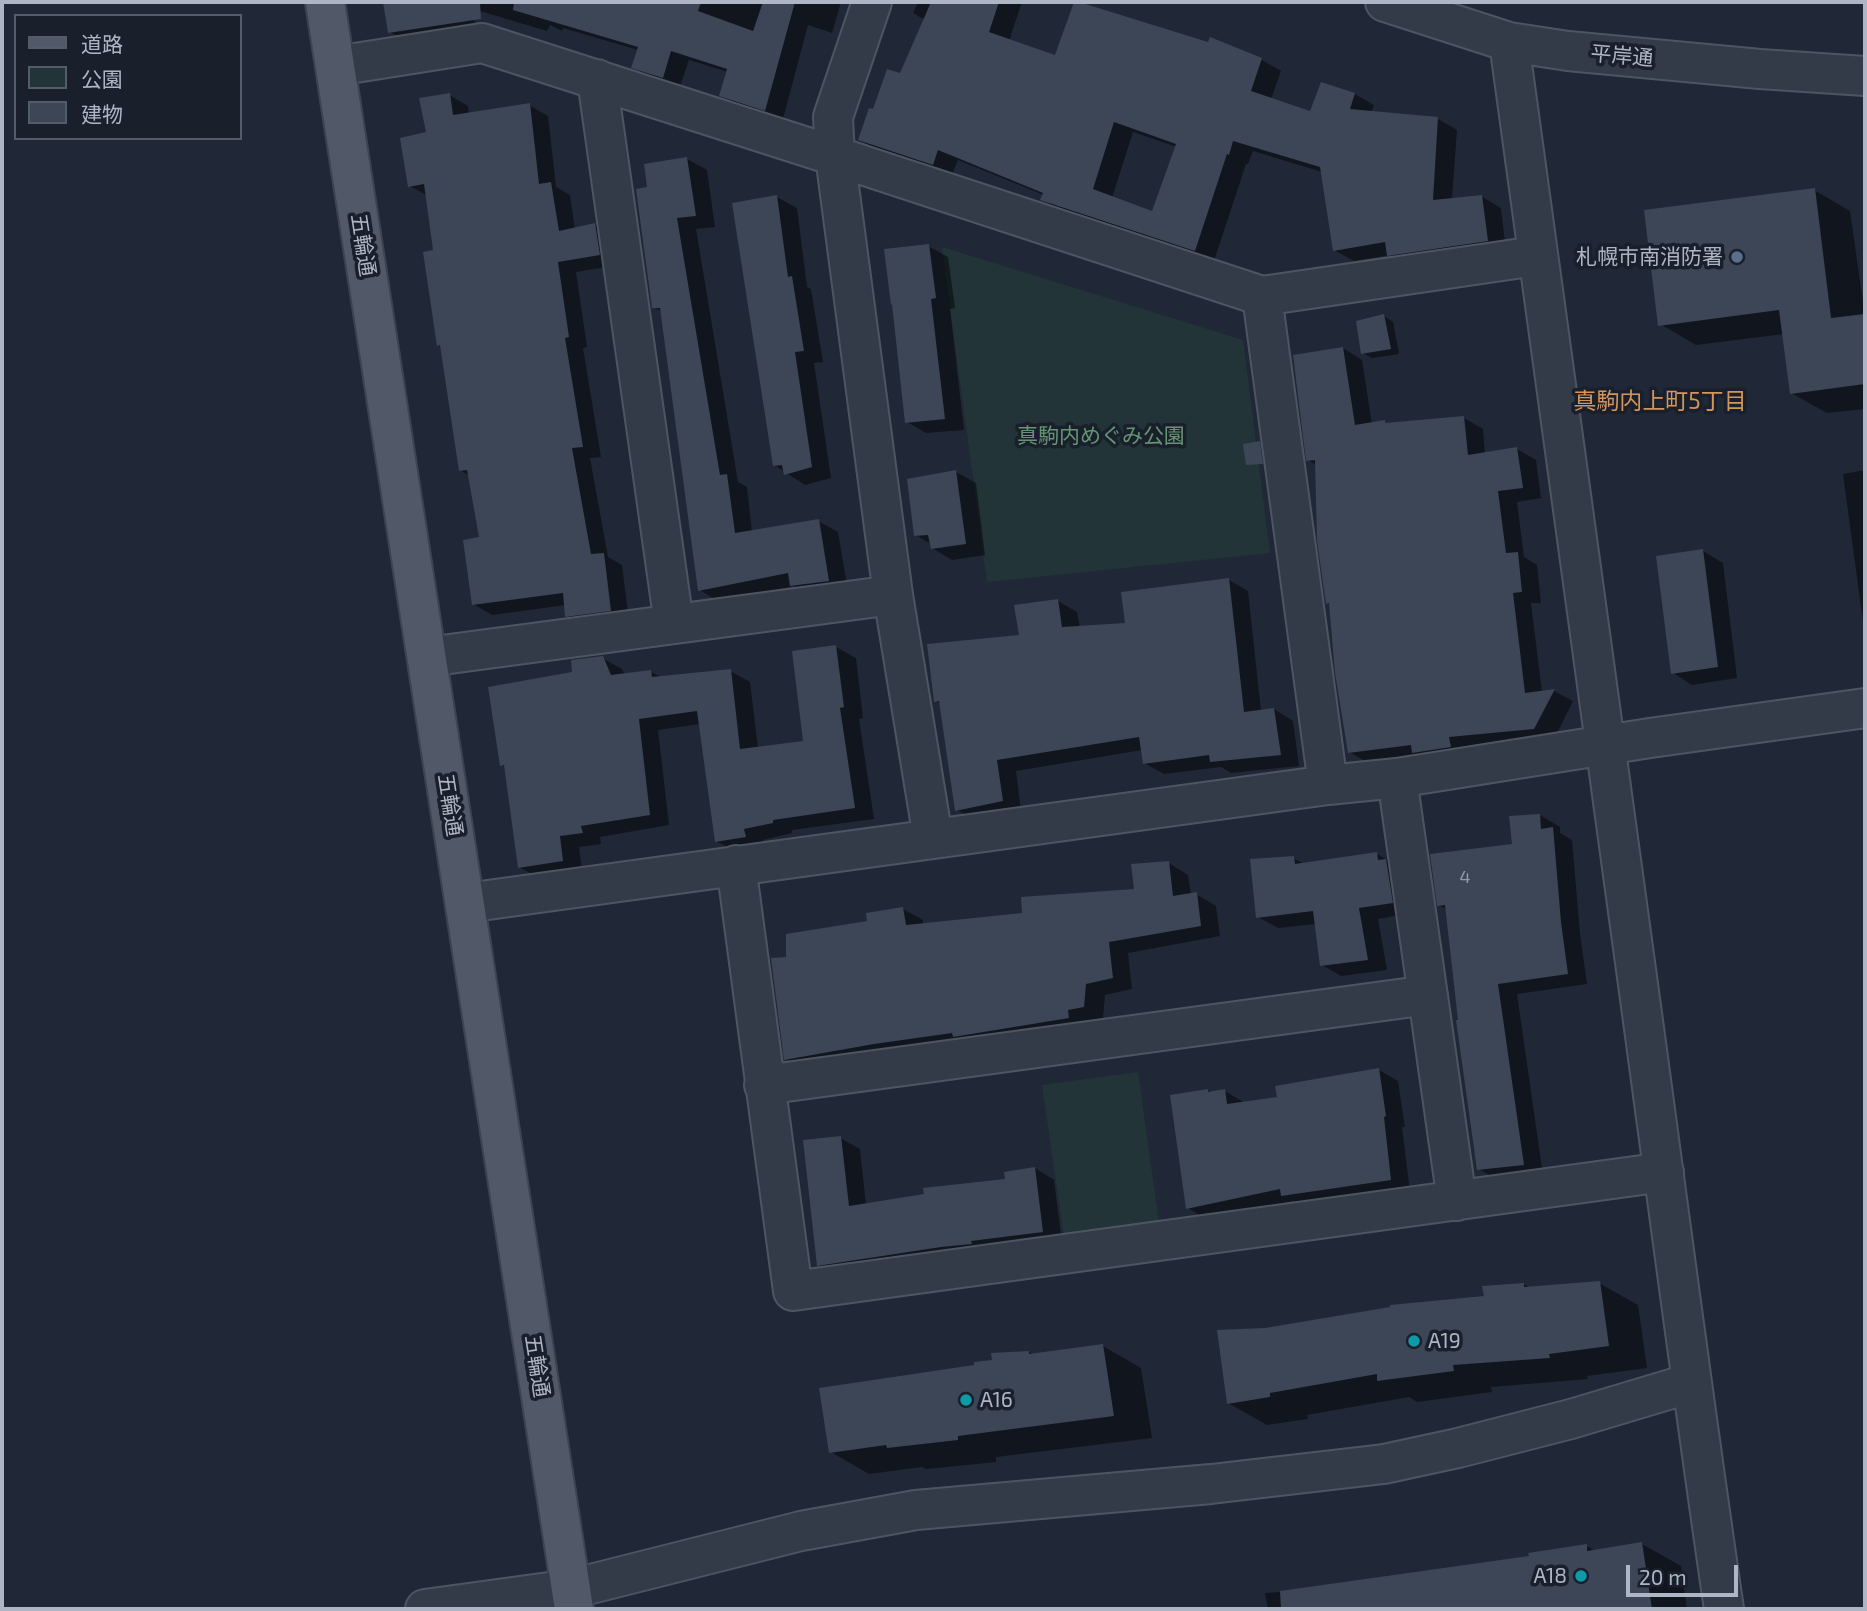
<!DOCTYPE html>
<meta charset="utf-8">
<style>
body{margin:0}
#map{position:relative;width:1867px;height:1611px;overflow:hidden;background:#202837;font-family:"Exo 2","Noto Sans JP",sans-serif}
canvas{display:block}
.frame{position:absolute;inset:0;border:4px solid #aeb5c4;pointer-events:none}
.legend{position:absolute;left:14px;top:14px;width:228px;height:126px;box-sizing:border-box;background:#19202c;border:2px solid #555c69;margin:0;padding:9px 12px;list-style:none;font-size:21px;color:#aeb5c4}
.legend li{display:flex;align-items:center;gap:14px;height:35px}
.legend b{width:35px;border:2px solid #555c69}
.scale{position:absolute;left:1626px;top:1565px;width:112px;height:32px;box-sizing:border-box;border:4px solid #aeb5c4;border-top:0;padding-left:9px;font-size:21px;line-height:24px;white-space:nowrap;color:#aeb5c4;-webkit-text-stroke:5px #19202c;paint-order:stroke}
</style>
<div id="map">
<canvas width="1867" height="1611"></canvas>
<div class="frame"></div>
<ul class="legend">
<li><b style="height:9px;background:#515968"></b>道路</li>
<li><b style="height:19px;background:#223438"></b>公園</li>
<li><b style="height:19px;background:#3c4657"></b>建物</li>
</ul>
<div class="scale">20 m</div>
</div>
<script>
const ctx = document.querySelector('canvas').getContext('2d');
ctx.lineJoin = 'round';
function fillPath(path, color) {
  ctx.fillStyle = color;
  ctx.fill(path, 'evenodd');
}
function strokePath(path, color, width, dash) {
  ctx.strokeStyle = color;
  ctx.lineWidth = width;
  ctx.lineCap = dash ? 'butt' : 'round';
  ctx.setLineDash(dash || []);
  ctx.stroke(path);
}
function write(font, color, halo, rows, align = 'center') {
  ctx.font = font + ' "Exo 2","Noto Sans JP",sans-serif';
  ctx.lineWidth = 7;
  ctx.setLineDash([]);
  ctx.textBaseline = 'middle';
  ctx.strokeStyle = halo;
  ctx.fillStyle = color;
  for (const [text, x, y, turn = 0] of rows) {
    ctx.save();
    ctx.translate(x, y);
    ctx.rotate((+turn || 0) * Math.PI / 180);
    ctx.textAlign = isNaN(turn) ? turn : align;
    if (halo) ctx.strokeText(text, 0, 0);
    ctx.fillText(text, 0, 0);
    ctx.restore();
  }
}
fillPath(new Path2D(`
 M942,247L1243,340L1270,553L987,582Z
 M1138,1072L1161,1238L1066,1250L1042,1085Z`), '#223438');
fillPath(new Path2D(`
 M385,2H841L832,33L808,25L783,119L738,105L721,95L728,72L689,60L680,86L650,77L633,67L638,50L563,28L562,31L550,25L547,31L473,9L476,29L407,42L390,32Z
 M918,2H1022L1009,41L1056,57L1209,44L1211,40L1262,60L1281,71L1271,99L1311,113L1355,94L1374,105L1371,113L1438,119L1457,130L1452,199L1481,196L1501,208L1506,251L1408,266L1390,255L1354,261L1334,250L1322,172L1253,151L1248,164H1246L1214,261L1062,211L1043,200L1044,195L958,160L952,175L879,151L860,140L874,112L901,75L925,20L913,13ZM1133,132L1177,147L1153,214L1112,198Z
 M449,95L468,106L469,115L529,105L548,116L556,187L570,195L575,229L595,225L614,236L618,265L576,272L587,347L583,348L601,457L590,458L608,557L622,565L629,621L586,626L567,615L566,605L492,615L473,604L481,538L470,476L460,470L442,347L438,345L435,252L428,196L410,186L428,133Z
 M687,159L707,170L715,227L696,229L738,482L747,487L752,532L818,521L838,532L848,591L812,596L794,586L719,602L700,590L662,312L654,307L649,188Z
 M1814,190L1850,211L1865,316V409L1827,413L1791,393L1784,334L1696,345L1660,324Z
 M777,197L797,208L807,287L811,289L823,362L814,363L831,478L805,485L774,465Z
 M928,246L948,257L955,308L950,309L964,430L926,433L907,422Z
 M1384,316L1393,322L1399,354L1372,358L1363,353Z
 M1343,348L1362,360L1372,424L1464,418L1483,429L1485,454L1517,449L1536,460L1541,498L1517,502L1524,557L1537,565L1541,603H1531L1542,692L1554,691L1573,701L1554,739L1467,747L1469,758L1369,763L1349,752L1330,604L1327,602L1316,465L1308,460Z
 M1865,470V637L1843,474Z
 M956,472L976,483L985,555L952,560L932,548L931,544L916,535Z
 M1703,551L1723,563L1737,678L1692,685L1673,673Z
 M1229,580L1248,591L1261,711L1274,709L1293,721L1299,766L1231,773L1221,767L1164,774L1144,763L1142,750L1016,771L1021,811L976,821L956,809L942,705L936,701L1021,637L1058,601L1077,612L1080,628L1127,624Z
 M836,647L856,658L863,718L859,719L874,819L792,830V833L763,840L764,847L736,852L716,841L700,724L658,730L669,825L600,837L601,844L579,847L582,871L539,878L519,867L506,767L502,765L574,674L602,658L622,669L625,675L651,672L661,677L730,671L750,682L758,748L805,742Z
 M1540,815L1560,827V833L1572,840L1580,934L1587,984L1517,994L1543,1175L1499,1181L1479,1169L1447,910L1439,905L1514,846Z
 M1377,854L1396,865L1411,913L1378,919L1387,970L1341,976L1322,965L1316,924L1278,928L1258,917L1293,858L1305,864Z
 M1169,863L1188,875L1191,895L1196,894L1216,906L1220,936L1128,953L1132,989L1105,995L1103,1018L1086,1021L1088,1029L805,1070L786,1059L788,959L903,909L923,920V925L1024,914L1136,890Z
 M1379,1070L1398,1081L1405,1127H1402L1410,1191L1302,1206L1293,1201L1207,1220L1188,1208L1208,1091L1212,1093L1225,1091L1245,1103L1278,1099Z
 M840,1138L860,1149L866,1205L1007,1181L1035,1168L1054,1180L1062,1242L838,1276L818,1265Z
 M1599,1283L1638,1305L1647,1368L1587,1376L1588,1379L1491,1387L1492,1392L1417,1402L1409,1397L1307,1415L1308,1419L1267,1425L1228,1403L1265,1329L1486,1298L1524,1284L1530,1288Z
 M1103,1346L1141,1368L1152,1438L996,1457V1462L927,1469L922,1467L869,1474L831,1452L976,1366L1029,1352L1034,1355Z
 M1642,1544L1681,1566L1687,1609H1268L1265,1593L1325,1589L1531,1558L1587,1546L1595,1551Z`), '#0007');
fillPath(new Path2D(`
 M383,2H480L481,19L388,33Z
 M514,2H701L698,11L753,31L763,2H795L765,111L719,96L727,69L671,51L663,78L631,68L638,47L513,10Z
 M931,2H999L989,32L1055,55L1074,2H1079L1208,42L1210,37L1262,58L1251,91L1310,111L1321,82L1355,93L1350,109L1438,117L1433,200L1482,195L1488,241L1387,256L1385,242L1333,251L1320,167L1233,141L1229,155L1227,154L1195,251L1040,200L1043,193L938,150L933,165L858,140L869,108L873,109L887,69L900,73ZM1114,122L1176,144L1152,211L1093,189Z
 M450,93L453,115L530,103L539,184L551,182L559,231L595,223L600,255L558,262L569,337L565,338L583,447L572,448L591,554L604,553L611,611L565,617L563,593L472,605L463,540L479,537L467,470L459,471L440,345L437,346L423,252L433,250L424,184L408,187L400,138L426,132L419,98Z
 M687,157L696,216L677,218L720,475L727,474L735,533L819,519L829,581L790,586L788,573L698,591L660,308H652L636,189L647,187L644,164Z
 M1815,188L1831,318L1865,314V384L1790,394L1779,310L1658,326L1644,210Z
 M777,195L788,277L792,276L804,351L795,352L812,467L784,475L782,465L773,466L732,203Z
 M929,244L936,298L931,299L945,419L905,423L892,304L891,305L884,249Z
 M1384,314L1391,349L1361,354L1356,321Z
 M1343,347L1355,425L1385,420V423L1464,416L1468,455L1517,447L1523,488L1498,491L1506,553L1518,552L1522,592L1513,593L1525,693L1555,689L1534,729L1449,737L1451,747L1412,753L1411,745L1348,753L1335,673L1329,603L1326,604L1317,541L1315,460L1306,461L1293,355Z
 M1260,441L1263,464L1246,465L1243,444Z
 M956,470L966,544L931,549L928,535L914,536L907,479Z
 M1703,549L1718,667L1671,674L1656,556Z
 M1229,578L1244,712L1274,708L1281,755L1210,762L1209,755L1143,764L1139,737L997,760L1003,801L955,811L939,701L934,702L927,644L1019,635L1014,605L1058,599L1062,627L1125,623L1121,592Z
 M836,645L844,707L840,708L855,808L773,820V823L744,829L746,837L715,842L697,711L639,719L650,815L581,826L583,833L560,836L563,861L518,868L504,765L500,766L488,687L572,672L571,660L603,656L611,675L651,670L652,677L731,669L740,749L803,741L792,651Z
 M1540,814L1541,829L1553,827L1561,922L1568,974L1498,984L1524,1165L1477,1170L1456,1020H1458L1445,905L1437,906L1430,854L1512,844L1509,816Z
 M1377,852L1378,860L1386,859L1393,903L1359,908L1368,960L1320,966L1313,911L1256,918L1250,859L1294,856L1295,864Z
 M1169,861L1173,896L1197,892L1201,926L1109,942L1113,978L1086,984L1084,1007L1068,1010L1069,1018L953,1037L952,1033L874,1044L784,1060L771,958L786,957V934L867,921L866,913L903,907L906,925L1022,913L1021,897L1134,889L1131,864Z
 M1379,1068L1386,1116L1384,1117L1391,1180L1281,1196L1280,1189L1186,1209L1170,1095L1208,1089V1092L1225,1089L1227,1104L1277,1097L1275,1086Z
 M841,1136L849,1206L924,1194L923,1188L1005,1179L1004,1172L1035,1167L1043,1232L971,1241L972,1244L941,1247L817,1266L803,1140Z
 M1600,1281L1609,1346L1549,1354L1550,1358L1453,1365L1454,1371L1377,1381V1374L1270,1393V1397L1227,1404L1217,1330L1265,1328L1390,1307V1305L1484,1296L1482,1286L1524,1283V1287Z
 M1103,1344L1114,1416L958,1436V1440L887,1448L886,1445L829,1453L819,1388L974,1365V1362L992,1360L991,1353L1029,1351V1354Z
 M1642,1542L1652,1609H1281L1280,1591L1529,1556L1528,1553L1587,1544V1551Z`), '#3c4657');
const minor = new Path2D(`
 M872,2L833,117L835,156L1262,296L1536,256
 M1385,2L1509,42L1568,51L1760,69L1865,76
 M1509,42C1548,347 1592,651 1634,955C1664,1173 1692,1392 1724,1609
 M336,66L482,43L835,156L893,595L933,838
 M597,79L674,624
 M1262,296L1328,785
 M427,657L893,595
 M1397,778L1457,1201
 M736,865L793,1291L1664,1172
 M466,903L1328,785L1397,778L1650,738L1865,708
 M764,1085L1428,995
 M425,1609L571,1589L801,1531L916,1510L1211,1484L1384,1464L1458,1448L1571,1419L1691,1383`);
const major = new Path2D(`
 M325,2L574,1609`);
strokePath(minor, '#4e5562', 42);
strokePath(major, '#3d4451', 42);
strokePath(minor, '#333b48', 38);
strokePath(major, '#515968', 38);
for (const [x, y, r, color] of [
 [1737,257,7,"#5c6f8a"],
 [1414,1341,7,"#0f9aa8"],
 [966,1400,7,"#0f9aa8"],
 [1581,1576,7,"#0f9aa8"]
]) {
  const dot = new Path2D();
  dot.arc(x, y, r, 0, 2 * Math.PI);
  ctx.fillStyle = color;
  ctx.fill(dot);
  strokePath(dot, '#19202c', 2.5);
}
write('18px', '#9299a9', null, [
 ["4",1465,877]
]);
write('21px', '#aeb5c4', '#19202c', [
 ["平岸通",1622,56,5],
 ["五輪通",363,245,81],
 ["五輪通",450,805,81],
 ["五輪通",537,1366,81]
]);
write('21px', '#aeb5c4', '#19202c', [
 ["札幌市南消防署",1723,257],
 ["A19",1428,1341,"left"],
 ["A16",980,1400,"left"],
 ["A18",1567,1576]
], 'right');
write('21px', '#659573', '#19202c', [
 ["真駒内めぐみ公園",1101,436]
]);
write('23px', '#d3955a', '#19202c', [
 ["真駒内上町5丁目",1660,401]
]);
</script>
